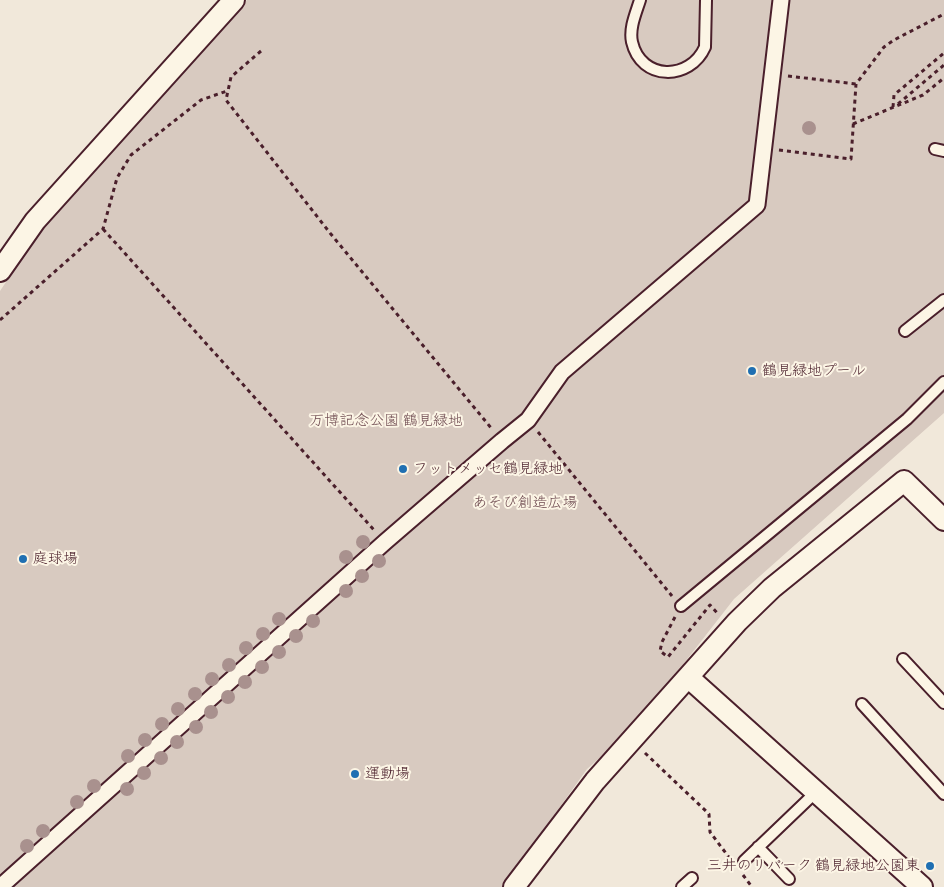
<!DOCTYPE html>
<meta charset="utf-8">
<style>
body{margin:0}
canvas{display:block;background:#f1e8da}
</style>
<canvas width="944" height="887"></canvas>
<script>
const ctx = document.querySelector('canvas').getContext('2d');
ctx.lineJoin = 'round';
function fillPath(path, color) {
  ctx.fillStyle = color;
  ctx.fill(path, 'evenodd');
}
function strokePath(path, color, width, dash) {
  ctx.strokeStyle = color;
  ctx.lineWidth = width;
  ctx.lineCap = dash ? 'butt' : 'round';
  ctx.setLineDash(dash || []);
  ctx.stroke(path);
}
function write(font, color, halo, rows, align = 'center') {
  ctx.font = font + ' Pangolin,"Klee One",sans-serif';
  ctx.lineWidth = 4;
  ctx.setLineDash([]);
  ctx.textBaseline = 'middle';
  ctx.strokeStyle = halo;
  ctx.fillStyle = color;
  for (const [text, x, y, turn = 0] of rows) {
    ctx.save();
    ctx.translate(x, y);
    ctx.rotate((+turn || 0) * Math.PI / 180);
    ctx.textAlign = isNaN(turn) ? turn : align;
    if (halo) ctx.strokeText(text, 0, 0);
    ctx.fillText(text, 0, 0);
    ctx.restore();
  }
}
fillPath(new Path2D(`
 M247,0H944V413L734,599L632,730L587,769L503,887H0V291L42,228Z`), '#d8cac0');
const service = new Path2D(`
 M640,0C636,13 629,28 632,42C641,81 690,81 705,47L706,0
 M935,149L944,151
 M905,331L944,300
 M681,606L907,419L944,382
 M903,659L944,703
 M862,704L944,794
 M758,847L789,879
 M744,861L816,792
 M682,887L692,878`);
const pedestrian = new Path2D(`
 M0,887L385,542L502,441L528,420L562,372L757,205L781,0`);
const minor = new Path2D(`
 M0,271L35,221L234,0
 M688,677L922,887
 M514,887L595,781L737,622L772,588L904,481L944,520`);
strokePath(service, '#4a1f2b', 14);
strokePath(pedestrian, '#4a1f2b', 19);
strokePath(minor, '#4a1f2b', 24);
strokePath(new Path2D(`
 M261,51L231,77L226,100L330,233L492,429
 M788,76L856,84
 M898,104L944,65
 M893,107L894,95L944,53
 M853,124L923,95L944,78
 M779,150L851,159L856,84L884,47L894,40L944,14
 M103,229L374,530
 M0,320L103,229L117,178L131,155L201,100L227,91
 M538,432L672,596
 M675,617L662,642L660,651L668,657L710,605L719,615
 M645,753L709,814L710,832L731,860
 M743,875L752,887`), '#4a1f2b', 3, [4, 4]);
strokePath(service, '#fcf5e5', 10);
strokePath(pedestrian, '#fcf5e5', 15);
strokePath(minor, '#fcf5e5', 20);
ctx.fillStyle = '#a9918e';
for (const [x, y] of [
 [809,128],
 [363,542],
 [346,557],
 [379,561],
 [362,576],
 [346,591],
 [279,619],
 [313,621],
 [263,634],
 [296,636],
 [246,648],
 [279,652],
 [229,665],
 [262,667],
 [212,679],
 [245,682],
 [195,694],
 [228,697],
 [178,709],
 [211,712],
 [162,724],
 [196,727],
 [145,740],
 [177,742],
 [128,756],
 [161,758],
 [144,773],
 [94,786],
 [127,789],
 [77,802],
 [43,831],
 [27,846]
]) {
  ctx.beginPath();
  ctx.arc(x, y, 7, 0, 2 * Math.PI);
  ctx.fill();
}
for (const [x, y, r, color] of [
 [752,371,5,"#1f6fb2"],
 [403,469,5,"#1f6fb2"],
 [23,559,5,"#1f6fb2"],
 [355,774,5,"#1f6fb2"],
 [930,866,5,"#1f6fb2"]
]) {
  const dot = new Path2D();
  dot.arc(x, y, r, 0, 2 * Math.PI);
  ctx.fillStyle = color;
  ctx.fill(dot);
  strokePath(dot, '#fcf5e5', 2);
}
write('15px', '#4a1f2b', '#fcf5e5', [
 ["鶴見緑地プール",762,371],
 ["フットメッセ鶴見緑地",413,469],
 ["庭球場",33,559],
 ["運動場",365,774],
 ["三井のリパーク 鶴見緑地公園東",920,866,"right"]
], 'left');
write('15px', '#6e4a50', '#fcf5e5', [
 ["万博記念公園 鶴見緑地",386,421],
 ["あそび創造広場",525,503]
]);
</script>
